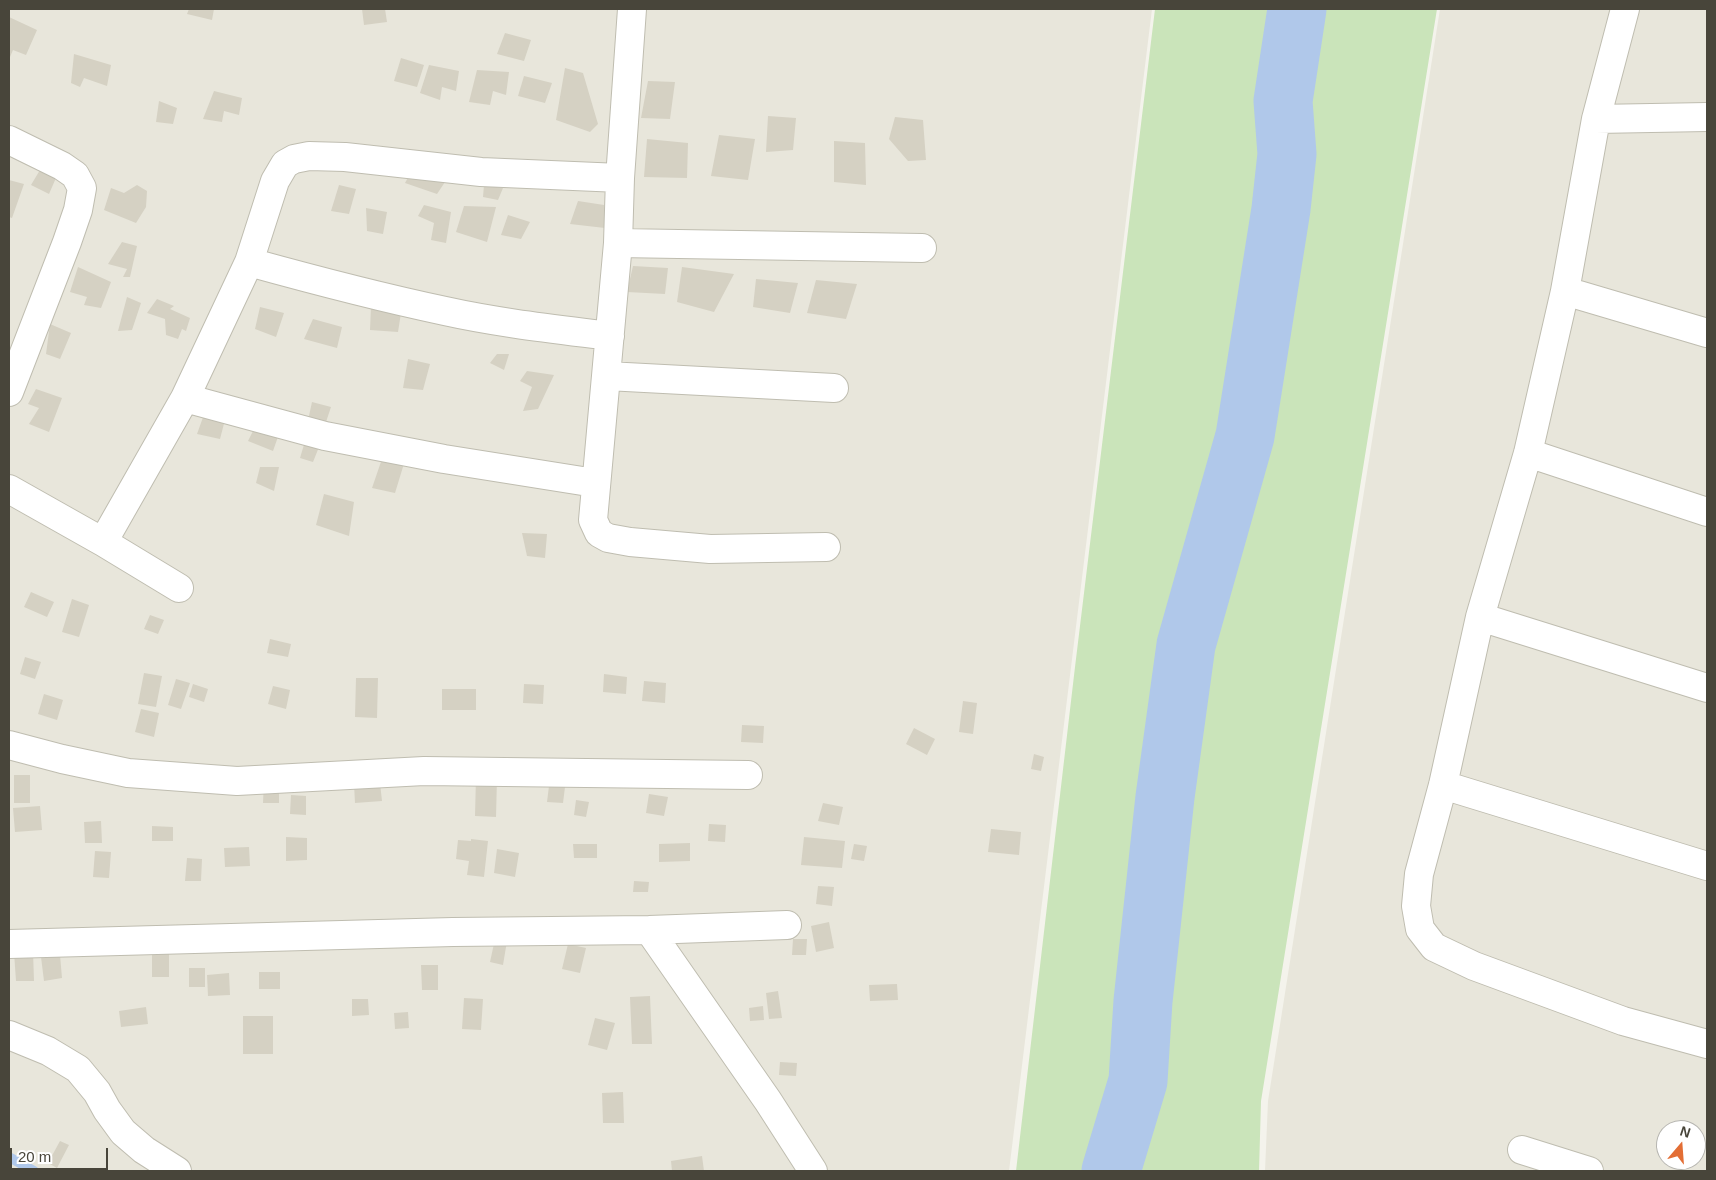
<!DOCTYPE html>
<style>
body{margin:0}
#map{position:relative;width:1716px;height:1180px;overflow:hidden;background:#f4f3ec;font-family:Arial,sans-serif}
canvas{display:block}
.frame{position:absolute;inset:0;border:10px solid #48453a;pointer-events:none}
.north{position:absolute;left:1656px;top:1120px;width:50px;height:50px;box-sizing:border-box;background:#fff;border:1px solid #b6b5b0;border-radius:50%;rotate:18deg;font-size:14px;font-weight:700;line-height:20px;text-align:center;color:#48453a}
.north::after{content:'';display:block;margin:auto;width:18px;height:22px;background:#e36e35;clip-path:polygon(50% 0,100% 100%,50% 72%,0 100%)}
.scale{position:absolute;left:10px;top:1148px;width:98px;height:22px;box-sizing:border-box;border:2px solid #48453a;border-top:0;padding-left:6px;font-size:15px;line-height:18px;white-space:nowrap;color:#48453a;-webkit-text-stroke:4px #fff;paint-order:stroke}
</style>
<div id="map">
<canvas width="1716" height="1180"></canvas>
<div class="frame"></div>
<div class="north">N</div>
<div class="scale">20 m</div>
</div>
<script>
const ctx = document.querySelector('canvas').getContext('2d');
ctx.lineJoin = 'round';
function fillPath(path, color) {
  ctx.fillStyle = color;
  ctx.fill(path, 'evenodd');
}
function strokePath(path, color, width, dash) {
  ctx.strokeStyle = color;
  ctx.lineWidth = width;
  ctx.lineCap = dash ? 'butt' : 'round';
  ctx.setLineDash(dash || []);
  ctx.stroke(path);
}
fillPath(new Path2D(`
 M9,9H1152L1009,1171H9Z
 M1440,9H1707V1171H1265L1268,1101ZM1666,1130H1696V1160H1666Z`), '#e8e6db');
fillPath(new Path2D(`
 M1155,9H1437L1261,1101L1259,1171H1016L1075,667Z`), '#cae4ba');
strokePath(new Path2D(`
 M9,1157L34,1171`), '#b0c8ea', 10);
strokePath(new Path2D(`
 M1111,1171L1138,1081L1143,1001L1165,797L1186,645L1245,436L1281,209L1287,154L1283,101L1297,9`), '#b0c8ea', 59);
fillPath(new Path2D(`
 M189,9H214L212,20L187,14Z
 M362,9H385L387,22L364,25Z
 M9,17L37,30L26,55L13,50L10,57H9Z
 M505,33L531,40L524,61L497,54Z
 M74,54L111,65L107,86L84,78L80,87L71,83Z
 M401,58L424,65L417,87L394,81Z
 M429,65L459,71L456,91L442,87L440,100L420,93Z
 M565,68L583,73L598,124L590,132L556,120Z
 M477,70L509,72L506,95L493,91L490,105L469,102Z
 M524,76L552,83L545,103L518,96Z
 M648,81L675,82L670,119L641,118Z
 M214,91L242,98L239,115L224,111L222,122L203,119Z
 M159,101L177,108L173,124L156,122Z
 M768,116L796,118L793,150L766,152Z
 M895,117L923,120L926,160L908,161L889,139Z
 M719,135L755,139L748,180L711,176Z
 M647,139L688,143L687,178L644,177Z
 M834,141L865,143L866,185L834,182Z
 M43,165L59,171L49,194L31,185Z
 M411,172L445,182L437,194L405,183Z
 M9,180L24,184L12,218L9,217Z
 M137,185L147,191L146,207L136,223L104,210L111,188L124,193Z
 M339,185L356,189L349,214L331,211Z
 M484,185L503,188L498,200L483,197Z
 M578,201L604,205L605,228L570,224Z
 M424,205L451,212L446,243L431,240L434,223L418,216Z
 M464,206L496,207L487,242L456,232Z
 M366,208L387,212L383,234L367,231Z
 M508,215L530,222L521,239L501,235Z
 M122,242L137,246L130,277H123L127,269L108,264Z
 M633,266L668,268L665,294L627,292Z
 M78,267L111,282L101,308L84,305L87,297L70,292Z
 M682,267L734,274L714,312L677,302Z
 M756,279L798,283L790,313L753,307Z
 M816,280L857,284L846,319L807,313Z
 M127,297L141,303L132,330L118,331Z
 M157,299L174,306L170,309L190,318L186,331L182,329L178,339L166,335L165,319L147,313Z
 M260,307L284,313L276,337L255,329Z
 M371,307L401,313L398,332L370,330Z
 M313,319L342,327L337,348L304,339Z
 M50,324L71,333L60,359L46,354Z
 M497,354H509L504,370L490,363Z
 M408,359L430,364L423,390L403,388Z
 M527,371L554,375L538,409L523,411L532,387L520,381Z
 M36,389L62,398L49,432L29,424L39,408L28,404Z
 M312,402L331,407L324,428L307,425Z
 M206,409L226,416L220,439L197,434Z
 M255,427L280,431L273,451L248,441Z
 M306,438L321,442L313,462L300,458Z
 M384,453L406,457L395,493L372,488Z
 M260,467H279L274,491L256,483Z
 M324,494L354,502L349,536L316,525Z
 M522,533L547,534L545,558L527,556Z
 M31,592L54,602L47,617L24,607Z
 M72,599L89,605L79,637L62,632Z
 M150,615L164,620L158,634L144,629Z
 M270,639L291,644L288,657L267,653Z
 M25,657L41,662L35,679L20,674Z
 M144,673L162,676L156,707L138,704Z
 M604,674L627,677L626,694L603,692Z
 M356,678H378L377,718L355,717Z
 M176,679L190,683L181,709L168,705Z
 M644,681L666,683L665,703L642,701Z
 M193,684L208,689L204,702L189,697Z
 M524,684L544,685L543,704L523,703Z
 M273,686L290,690L286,709L268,704Z
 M442,689H476V710H442Z
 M44,694L63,700L57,720L38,714Z
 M963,701L977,703L973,734L959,732Z
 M141,709L159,713L154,737L135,732Z
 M742,725L764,726L763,743L741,742Z
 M914,728L935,739L927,755L906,744Z
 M1034,754L1044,757L1041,771L1031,769Z
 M14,775H30V803H14Z
 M476,777L497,778L496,817L475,816Z
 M264,781H279V803H263Z
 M380,783L382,801L355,803L354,784Z
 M549,786L565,787L563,803L547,802Z
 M649,794L668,797L664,816L646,813Z
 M291,795L306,796V815L290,814Z
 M576,800L589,802L586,817L574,815Z
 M823,803L843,807L839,825L818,821Z
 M40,806L42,830L15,832L13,808Z
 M101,821L102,843H85L84,822Z
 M709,824L726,825L725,842L708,841Z
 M152,826L173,827V841H152Z
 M991,829L1021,832L1019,855L988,852Z
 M286,837L307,838V860L286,861Z
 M804,837L845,841L842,868L801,865Z
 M471,839L488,841L484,877L467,875L469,861L456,859L458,840L471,841Z
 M690,843V861L659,862V844Z
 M573,844H597V858H574Z
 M854,844L867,846L864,861L851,859Z
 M249,847L250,866L225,867L224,848Z
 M497,849L519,853L515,877L494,873Z
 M95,851L111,852L109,878L93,877Z
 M187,858L202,859L201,881H185Z
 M634,881L649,882L648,892H633Z
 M818,886L834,887L832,906L816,904Z
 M829,922L834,948L816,952L811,926Z
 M495,939L507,941L503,965L490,962Z
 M793,939H807L806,955H792Z
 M568,944L586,948L580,973L562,969Z
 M33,951L34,981H16L14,952Z
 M169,954V977H152V955Z
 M60,955L62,978L44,981L41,957Z
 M421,965H438V990H422Z
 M189,968H205V987H189Z
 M259,972H280V989H259Z
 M229,973L230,995L208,996L207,975Z
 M897,984L898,1000L870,1001L869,985Z
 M778,991L782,1018L769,1019L766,993Z
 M650,996L652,1044H632L630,997Z
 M464,998L483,999L481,1030L462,1029Z
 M352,999H368L369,1015L352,1016Z
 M763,1006L764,1020L750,1021L749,1008Z
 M146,1007L148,1024L121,1027L119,1011Z
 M408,1012L409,1028L395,1029L394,1013Z
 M243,1016H273V1054H243Z
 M595,1018L615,1023L607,1050L588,1045Z
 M780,1062L797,1063L796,1076L779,1075Z
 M623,1092L624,1123H603L602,1093Z
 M60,1141L69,1145L57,1168L48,1163Z
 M702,1156L704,1171H672L671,1161Z`), '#d5d1c3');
const street = new Path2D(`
 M632,9L620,178L618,243L593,520L599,533L608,538L630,542L710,549L826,547
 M1596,119L1707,117
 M9,140L62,166L75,175L82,188L78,210L67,242L9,392
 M618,243L922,248
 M249,262C314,280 379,297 445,311C499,323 555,329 610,336
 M1565,291L1596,119L1625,9
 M1707,333L1565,291L1528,453L1480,617L1443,785L1419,874L1416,906L1420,929L1434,947L1474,966L1623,1021L1707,1044
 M607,376L834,388
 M185,398L325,436L444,459L595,483
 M1528,453L1707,512
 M9,489L103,542L185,398L249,262L275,181L285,164L294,159L309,156L345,157L481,172L620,178
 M103,542L179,588
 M1480,617L1707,688
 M9,745L62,759L128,773L237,781L424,771L748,775
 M1443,785L1707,866
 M649,930L768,1101L813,1171
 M9,944L453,932L649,930L787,925
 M9,1035L48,1051L78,1069L97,1092L107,1110L123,1132L144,1150L177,1171
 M1522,1150L1589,1171`);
strokePath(street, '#bfbdb0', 30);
strokePath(street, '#fff', 28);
</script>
